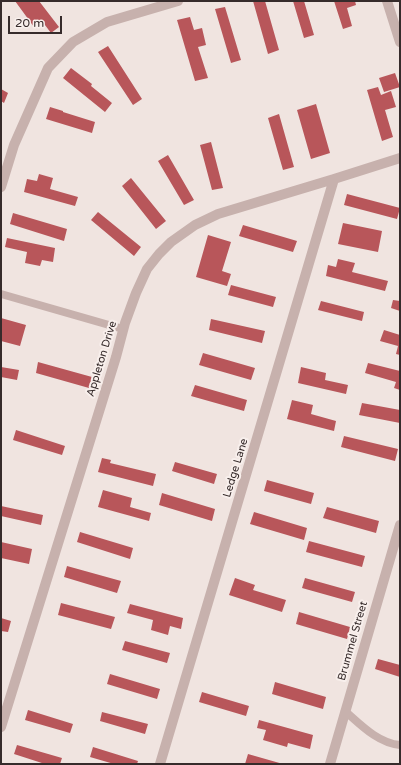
<!DOCTYPE html>
<style>
body{margin:0}
#map{position:relative;width:401px;height:765px;overflow:hidden;background:#f0e4e0;font-family:"Varela Round",sans-serif}
canvas{display:block}
.frame{position:absolute;inset:0;border:2px solid #362b2b;pointer-events:none}
.scale{position:absolute;left:8px;top:16px;width:54px;height:18px;box-sizing:border-box;border:2px solid #362b2b;border-top:0;padding-left:5px;font-size:12px;line-height:14px;white-space:nowrap;color:#362b2b;-webkit-text-stroke:3px #f8efec;paint-order:stroke}
</style>
<div id="map">
<canvas width="401" height="765"></canvas>
<div class="frame"></div>
<div class="scale">20 m</div>
</div>
<script>
const ctx = document.querySelector('canvas').getContext('2d');
ctx.lineJoin = 'round';
function fillPath(path, color) {
  ctx.fillStyle = color;
  ctx.fill(path, 'evenodd');
}
function strokePath(path, color, width, dash) {
  ctx.strokeStyle = color;
  ctx.lineWidth = width;
  ctx.lineCap = dash ? 'butt' : 'round';
  ctx.setLineDash(dash || []);
  ctx.stroke(path);
}
function write(font, color, halo, rows, align = 'center') {
  ctx.font = font + ' "Varela Round",sans-serif';
  ctx.lineWidth = 4;
  ctx.setLineDash([]);
  ctx.textBaseline = 'middle';
  ctx.strokeStyle = halo;
  ctx.fillStyle = color;
  for (const [text, x, y, turn = 0] of rows) {
    ctx.save();
    ctx.translate(x, y);
    ctx.rotate((+turn || 0) * Math.PI / 180);
    ctx.textAlign = isNaN(turn) ? turn : align;
    if (halo) ctx.strokeText(text, 0, 0);
    ctx.fillText(text, 0, 0);
    ctx.restore();
  }
}
fillPath(new Path2D(`
 M15,1H39L59,27L51,33L42,21L34,27Z
 M253,1H265L279,50L268,54Z
 M293,1H304L314,35L304,38Z
 M334,1H355L356,5L347,8L352,26L343,29Z
 M225,7L241,60L231,63L215,9Z
 M190,17L194,30L202,28L206,45L198,47L208,78L195,81L177,20Z
 M108,46L142,99L133,105L98,52Z
 M71,68L92,84L91,86L112,103L105,112L63,78Z
 M395,73L400,87L384,92L379,78Z
 M378,87L381,95L391,91L396,107L385,110L393,137L382,141L367,90Z
 M1,89L8,93L4,103L1,101Z
 M316,104L330,153L311,159L297,110Z
 M50,107L63,111V112L95,122L92,133L46,119Z
 M279,114L294,167L283,170L268,118Z
 M211,142L223,188L212,190L200,145Z
 M168,155L194,200L184,205L158,161Z
 M39,174L53,178L50,189L78,197L75,206L24,192L27,179L37,181Z
 M131,178L166,221L156,229L122,186Z
 M347,194L400,208L397,219L344,205Z
 M98,212L141,247L134,256L91,220Z
 M13,213L67,229L64,241L10,224Z
 M343,223L382,231L378,252L338,244Z
 M243,225L297,241L293,252L239,236Z
 M208,235L231,242L222,271L231,274L227,286L196,277Z
 M7,238L55,248L53,262L42,260L40,266L25,263L27,252L5,247Z
 M338,259L355,263L352,272L388,281L385,291L326,276L328,265L336,267Z
 M231,285L276,297L273,307L228,295Z
 M393,300L400,301V311L391,308Z
 M321,301L364,312L362,321L318,310Z
 M1,318L26,325L20,346L1,341Z
 M211,319L265,331L262,343L209,330Z
 M384,330L400,335V355L396,354L398,346L380,341Z
 M203,353L255,368L251,380L199,365Z
 M38,362L92,377L89,388L36,373Z
 M368,363L400,371V390L394,388L396,382L365,373Z
 M1,367L19,370L17,380L1,377Z
 M301,367L326,373L325,380L348,385L346,394L298,383Z
 M195,385L247,400L244,411L191,396Z
 M292,400L313,405L311,414L336,421L334,431L287,419Z
 M362,403L400,410V423L359,415Z
 M16,430L65,446L62,455L13,440Z
 M344,436L398,449L395,461L341,447Z
 M102,458L111,460L110,463L156,474L153,486L98,472Z
 M175,462L217,474L214,484L172,471Z
 M267,480L314,493L311,504L264,491Z
 M103,490L132,498L130,507L151,513L149,521L98,507Z
 M162,493L215,509L212,521L159,505Z
 M1,506L43,515L41,525L1,516Z
 M327,507L379,521L376,533L323,518Z
 M254,512L307,528L304,540L250,524Z
 M80,532L133,548L130,559L77,542Z
 M309,541L365,556L362,567L306,552Z
 M1,542L32,549L29,564L1,558Z
 M67,566L121,581L117,593L64,577Z
 M235,578L255,585L253,590L286,600L282,612L229,595Z
 M305,578L355,592L352,602L302,588Z
 M61,603L115,617L111,629L58,615Z
 M130,604L183,618L181,629L170,626L168,635L151,630L153,620L127,613Z
 M299,612L350,627L347,639L296,624Z
 M1,618L11,621L8,632L1,631Z
 M125,641L170,653L167,663L122,650Z
 M378,659L400,665V677L375,669Z
 M110,674L160,689L157,699L107,684Z
 M275,682L326,697L323,709L272,694Z
 M202,692L249,706L246,716L199,702Z
 M28,710L73,724L70,733L25,720Z
 M102,712L148,724L145,734L100,721Z
 M259,720L313,735L310,749L288,743L287,747L263,740L266,730L257,728Z
 M17,745L62,758L60,764H45L14,754Z
 M93,747L138,761L137,764H114L90,757Z
 M248,754L283,764H245Z`), '#b8565a');
strokePath(new Path2D(`
 M1,294L123,329
 M345,711C361,725 378,743 400,745`), '#c7b1ad', 8);
strokePath(new Path2D(`
 M387,1L400,42
 M1,187L14,145L48,68L73,42L107,22L178,1
 M1,727L116,357L125,323L136,293L147,269L159,254L171,242L195,225L218,214L334,179L400,158
 M160,764L334,179
 M330,764L400,525`), '#c7b1ad', 10);
write('11px', '#362b2b', '#f8efec', [
 ["Appleton Drive",102,359,-73],
 ["Ledge Lane",236,468,-73],
 ["Brummel Street",353,641,-74]
]);
</script>
